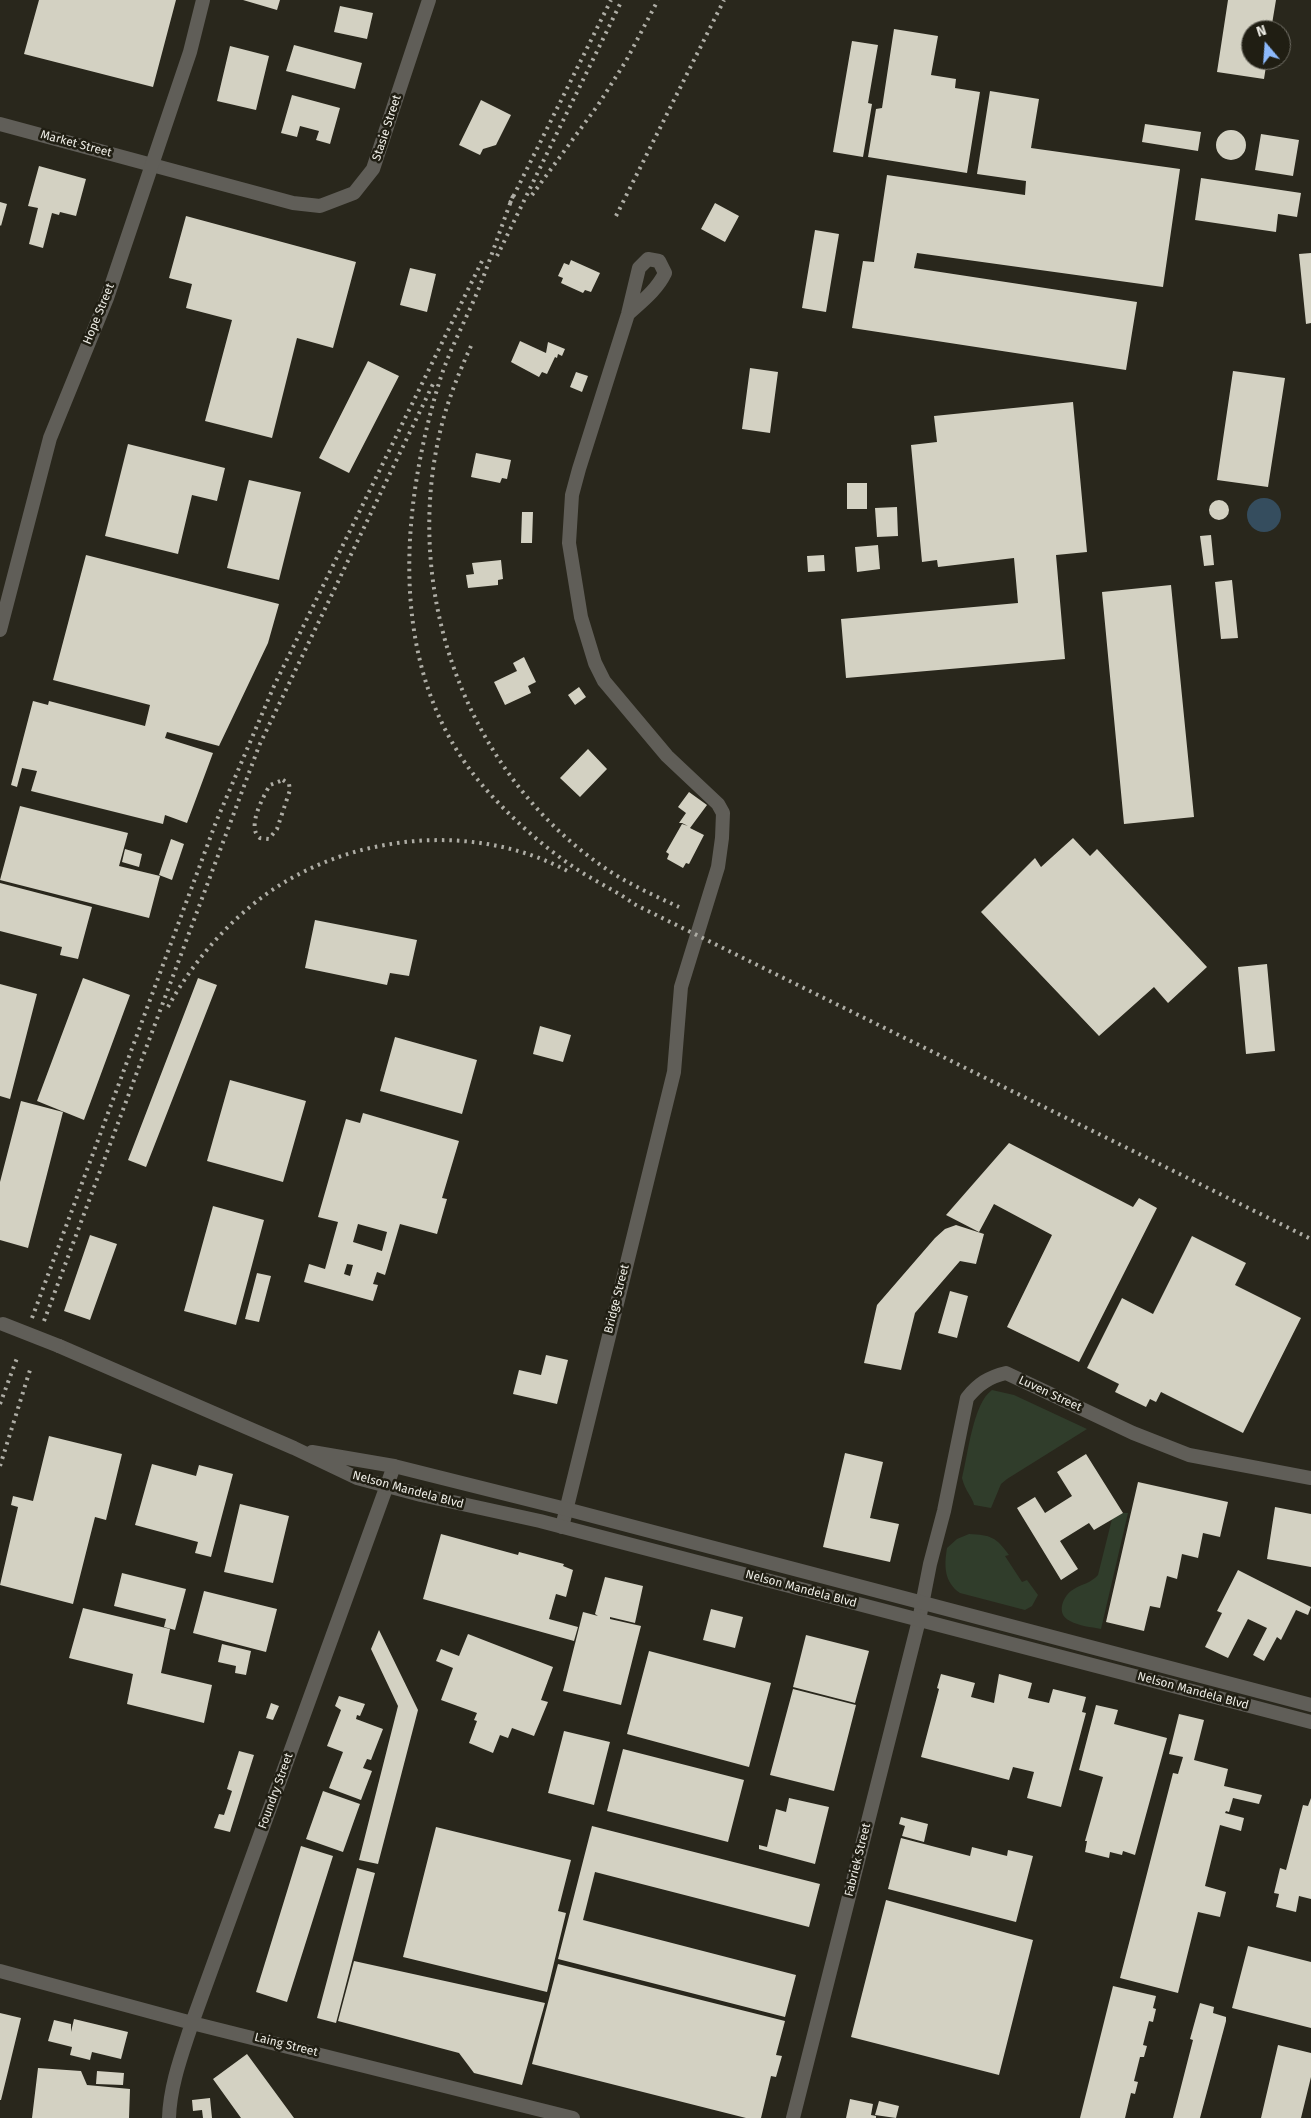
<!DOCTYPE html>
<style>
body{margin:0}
#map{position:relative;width:1311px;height:2118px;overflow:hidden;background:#29271c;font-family:"Fira Sans",sans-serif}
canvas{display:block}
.north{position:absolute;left:1241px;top:20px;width:50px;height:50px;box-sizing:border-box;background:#201e13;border:1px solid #727067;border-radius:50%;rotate:342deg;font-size:14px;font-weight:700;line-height:20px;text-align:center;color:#edece5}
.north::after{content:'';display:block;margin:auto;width:18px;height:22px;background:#8cb9fc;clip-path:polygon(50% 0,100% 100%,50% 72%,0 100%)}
</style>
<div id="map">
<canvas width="1311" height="2118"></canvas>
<div class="north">N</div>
</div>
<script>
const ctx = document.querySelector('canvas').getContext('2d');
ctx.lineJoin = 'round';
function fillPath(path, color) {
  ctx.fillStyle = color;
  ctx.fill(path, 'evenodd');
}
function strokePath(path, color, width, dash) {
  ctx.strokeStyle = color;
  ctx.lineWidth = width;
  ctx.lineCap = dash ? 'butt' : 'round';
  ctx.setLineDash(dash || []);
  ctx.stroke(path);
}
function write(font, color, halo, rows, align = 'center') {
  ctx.font = font + ' "Fira Sans",sans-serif';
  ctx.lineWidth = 5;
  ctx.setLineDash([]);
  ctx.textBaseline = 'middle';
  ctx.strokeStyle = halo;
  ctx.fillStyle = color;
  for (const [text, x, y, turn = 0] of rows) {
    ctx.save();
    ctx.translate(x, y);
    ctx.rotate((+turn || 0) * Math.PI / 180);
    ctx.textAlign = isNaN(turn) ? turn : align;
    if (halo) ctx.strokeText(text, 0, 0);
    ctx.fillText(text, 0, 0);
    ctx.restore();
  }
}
fillPath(new Path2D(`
 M992,1390L1014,1395L1087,1429L1007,1479L1001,1484L991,1508L974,1505C973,1498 965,1491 962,1478C968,1455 973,1403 992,1390Z
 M1123,1513H1128L1101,1629C1091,1627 1079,1626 1070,1621C1055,1614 1063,1595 1074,1589C1082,1584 1091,1583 1098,1575L1112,1519Z
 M969,1534C991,1535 996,1537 1009,1555L1005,1556L1022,1582L1027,1580L1038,1595L1032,1606L1025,1610L960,1593C944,1582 944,1566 947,1548L957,1539Z`), '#303d2b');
fillPath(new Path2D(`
 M1247 515a17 17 0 1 1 34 0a17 17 0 1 1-34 0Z`), '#354d5e');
fillPath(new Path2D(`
 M39,0H176L153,87L24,54Z
 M243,0H280L277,10Z
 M1228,0H1276L1271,30H1251V60H1267L1264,79L1217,72Z
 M340,6L373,13L367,39L334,32Z
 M894,29L938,36L931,75L956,79L955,88L980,92L967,173L868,157L876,109L882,108Z
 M852,41L878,45L868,103L872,104L863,157L833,152Z
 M294,45L362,63L355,89L286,71Z
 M230,46L269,56L256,110L217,101Z
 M990,91L1039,99L1031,148L1180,169L1163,287L917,253L914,268L1137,302L1126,370L852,328L863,261L874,262L887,175L1025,195L1026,181L977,174Z
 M292,95L340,108L330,144L316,140L319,131L300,126L297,137L281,133Z
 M481,100L511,115L496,145L483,149L480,155L459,145Z
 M1145,124L1201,132L1198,151L1142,142Z
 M1216 145a15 15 0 1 1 30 0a15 15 0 1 1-30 0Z
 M1261,134L1299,140L1293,176L1255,170Z
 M39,166L86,179L76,216L60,212L59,215L52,213L43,248L29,244L38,208L28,206Z
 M1201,178L1301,193L1297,217L1278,214L1276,232L1195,220Z
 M0,202L7,204L1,226L0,225Z
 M715,203L739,216L725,242L701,229Z
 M186,216L356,262L333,348L297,338L272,438L205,421L232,320L186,308L192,284L169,278Z
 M815,230L839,234L826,312L802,308Z
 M1311,253V323L1306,324L1299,254Z
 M571,260L600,273L591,292L585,290L583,293L561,283L563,278L558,276L564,263L569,265Z
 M410,268L436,274L427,312L400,305Z
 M520,341L546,353L548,342L565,349L562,356L558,354L557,358L555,357L547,374L542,372L539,377L511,362Z
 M368,361L399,376L349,473L319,458Z
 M750,368L778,372L770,433L742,429Z
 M1233,371L1285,378L1268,487L1217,480Z
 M576,372L588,376L582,392L570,387Z
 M1073,402L1087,552L1056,555L1065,659L846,678L841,619L1018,603L1014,558L938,567L937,560L922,562L911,445L937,442L934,416Z
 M128,444L225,468L217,501L192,495L178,554L105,536Z
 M476,453L511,460L507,479L502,478L500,483L471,477Z
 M249,480L301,492L279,580L227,568Z
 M847,483H867V509H847Z
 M1209 510a10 10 0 1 1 20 0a10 10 0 1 1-20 0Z
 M897,507L898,536L877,537L875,508Z
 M522,512H533L532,543H521Z
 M1211,535L1214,565L1204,566L1200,536Z
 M878,545L880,569L857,572L855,547Z
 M86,555L279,604L268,643L219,746L167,732L165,738L213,753L187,823L165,815L163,824L31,791L37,771L22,768L17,787L11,785L33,701L48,705L49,701L145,726L150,705L53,680Z
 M824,555L825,571L808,572L807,556Z
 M501,560L503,579L498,580V585L468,588L466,575L474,574L472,563Z
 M1232,580L1238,638L1221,639L1215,582Z
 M1171,585L1194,817L1124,824L1102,592Z
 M524,657L536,682L528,686L531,693L505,705L494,682L517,671L513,663Z
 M579,687L586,697L575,705L568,695Z
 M588,749L607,769L580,797L560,778Z
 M689,792L707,805L690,828L704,835L689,864L686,863L683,868L667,859L669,854L666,852L682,824L688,826L682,823H679L686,813L678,807Z
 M20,806L128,833L119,866L160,876L149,918L0,880Z
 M1073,838L1090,856L1097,849L1207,967L1168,1003L1154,987L1099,1036L981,912L1035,858L1041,867Z
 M171,839L184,844L172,880L159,875Z
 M125,849L142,854L139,867L122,862Z
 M0,883L92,907L78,959L60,955L62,947L0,931Z
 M315,920L417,940L409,976L390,973L387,985L305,968Z
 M1267,964L1275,1051L1246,1054L1238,967Z
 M83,978L130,995L84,1120L37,1101Z
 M198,978L217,985L146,1167L128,1160Z
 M0,984L37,994L10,1099L0,1096Z
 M540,1026L571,1035L563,1062L533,1054Z
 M395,1037L477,1060L462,1114L380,1091Z
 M230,1080L306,1101L283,1182L207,1161Z
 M21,1101L63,1112L28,1248L0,1240V1182Z
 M363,1113L459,1141L442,1198L447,1199L437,1234L400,1224L385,1275L377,1272L373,1284L378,1285L373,1301L304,1282L309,1264L325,1269L338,1222L318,1217L346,1119L360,1123ZM358,1224L387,1232L382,1251L353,1242ZM347,1264L353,1265L350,1276L344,1274Z
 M1009,1143L1133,1207L1139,1198L1157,1208L1079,1362L1007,1327L1052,1235L994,1204L979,1232L946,1215Z
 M213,1206L264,1220L236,1325L184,1311Z
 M956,1225L984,1234L976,1264L960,1261L915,1313L901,1370L864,1363L877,1305L935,1238L945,1229Z
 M90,1235L117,1244L90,1320L64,1311Z
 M1192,1236L1246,1263L1235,1285L1301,1318L1243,1433L1161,1392L1156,1402L1150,1399L1146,1407L1115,1392L1119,1384L1087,1368L1122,1298L1153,1314Z
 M257,1273L271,1276L259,1322L245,1319Z
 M950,1291L968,1296L957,1338L938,1333Z
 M546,1355L568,1360L557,1404L513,1394L519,1370L541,1375Z
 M49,1436L122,1454L106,1520L95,1517L73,1604L0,1585L18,1507L11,1505L13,1496L33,1501Z
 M845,1453L883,1462L870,1518L899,1524L890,1562L823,1547Z
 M1086,1454L1123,1513L1094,1530L1089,1523L1060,1541L1078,1569L1061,1580L1017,1508L1035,1497L1045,1513L1072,1496L1057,1472Z
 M152,1464L196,1476L199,1465L233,1474L211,1557L195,1553L198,1542L135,1525Z
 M1138,1482L1228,1502L1220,1537L1203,1533L1198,1558L1182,1554L1177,1579L1167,1576L1160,1608L1150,1606L1144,1631L1106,1622Z
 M240,1504L289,1516L273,1583L224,1572Z
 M1275,1507L1311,1514V1567L1267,1559Z
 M441,1534L518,1555L519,1552L564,1564L563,1566L573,1570L566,1597L556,1594L549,1619L578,1627L574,1641L423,1599Z
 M1238,1570L1311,1607L1308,1615L1296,1610L1281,1640L1277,1637L1264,1661L1253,1655L1267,1628L1248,1619L1228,1658L1205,1647L1222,1613L1217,1611Z
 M122,1573L186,1589L175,1630L164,1627L166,1619L114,1606Z
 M605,1577L643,1586L635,1623L610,1617V1619L641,1626L621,1705L563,1691L583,1612L598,1616L595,1614Z
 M204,1591L277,1609L266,1652L193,1633Z
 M83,1608L170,1629L161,1673L212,1685L204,1723L127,1704L133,1674L69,1658Z
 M711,1609L743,1617L735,1648L703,1640Z
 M379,1630L418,1710L378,1864L359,1860L398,1706L371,1649Z
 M468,1634L553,1667L541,1700L548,1702L534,1736L512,1728L508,1738L500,1735L493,1753L469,1743L477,1721L474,1720L477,1713L441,1700L453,1668L436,1661L441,1649L459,1656Z
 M806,1635L869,1651L855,1703L793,1687Z
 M222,1644L251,1651L246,1675L235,1673L236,1666L218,1662Z
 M649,1651L771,1683L749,1767L627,1734Z
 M941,1674L975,1683L971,1697L994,1703L999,1674L1032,1683L1028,1698L1049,1703L1053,1689L1086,1697L1082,1712L1086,1713L1061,1807L1027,1798L1034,1772L1013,1767L1009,1780L921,1757L939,1689L937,1688Z
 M793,1689L856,1705L834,1791L770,1775Z
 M339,1696L365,1704L360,1716L357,1715L356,1719L383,1729L371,1760L367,1759L363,1768L372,1771L361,1800L329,1788L343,1752L327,1746L341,1710L335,1706Z
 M271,1703L279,1706L273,1720L266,1718Z
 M1096,1705L1118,1710L1114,1724L1167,1738L1135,1855L1123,1851L1122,1855L1110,1852L1109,1858L1085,1852L1087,1841H1085L1103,1777L1079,1770Z
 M1179,1714L1204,1720L1194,1760L1228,1769L1224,1786L1262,1795L1259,1804L1233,1798L1229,1812L1226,1811L1225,1813L1244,1818L1241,1831L1220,1825L1205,1886L1226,1892L1220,1917L1198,1912L1178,1993L1120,1978L1173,1773L1178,1774L1183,1757L1169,1754Z
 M564,1731L610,1742L594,1805L548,1793Z
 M623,1749L744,1780L728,1842L607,1811Z
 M239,1751L254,1755L230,1832L214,1828L219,1814L224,1815L232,1791L227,1789Z
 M323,1791L360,1804L343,1852L306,1839Z
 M789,1798L829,1807L815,1864L759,1849V1845L767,1847L776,1809L786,1812Z
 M1311,1798V1899L1299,1896L1296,1912L1276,1907L1279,1894L1274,1893L1280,1868L1286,1870L1303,1805L1308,1806Z
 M901,1817L928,1824L924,1842L902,1836L905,1826L899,1824Z
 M592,1826L820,1884L809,1927L595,1872L583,1920L796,1975L785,2017L558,1959Z
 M436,1827L571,1860L558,1911L566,1913L547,1992L403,1957Z
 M901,1838L970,1856L972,1847L1007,1856L1008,1850L1033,1856L1016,1922L888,1889Z
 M301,1846L333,1856L287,2002L256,1992Z
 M357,1868L375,1873L336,2023L317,2018Z
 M886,1900L1033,1940L999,2075L851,2037Z
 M1248,1946L1311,1962V2028L1232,2008Z
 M354,1961L545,2003L522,2085L474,2073L459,2053L338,2021Z
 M558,1964L785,2021L776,2055L782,2056L776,2077L771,2076L761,2118H746L532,2064Z
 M1113,1986L1156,1996L1153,2008L1156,2009L1153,2022L1149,2021L1143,2045L1147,2046L1144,2057H1140L1134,2081L1138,2082L1135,2094L1131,2093L1125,2118H1080Z
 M1200,2003L1214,2007L1213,2013L1226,2017V2021L1200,2118H1173L1193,2040L1190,2039Z
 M0,2013L21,2018L1,2100H0Z
 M74,2019L128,2032L121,2059L92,2052L90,2060L70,2055L72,2047L48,2041L54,2020L71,2024V2032Z
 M1278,2045L1311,2053V2077L1301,2118H1261Z
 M247,2054L294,2118H241L213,2079Z
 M38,2068L81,2071L87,2085L130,2089L129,2118H32Z
 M97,2071L124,2073L123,2085L96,2084Z
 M210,2098L212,2118H203L202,2110L193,2111L192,2100Z
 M850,2099L873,2104L871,2115L876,2116V2118H846Z
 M879,2101L899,2106L896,2118L875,2115Z`), '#d3d1c2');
strokePath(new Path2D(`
 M0,124L293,203L320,206L354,193L373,169L429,0
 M562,1527L674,1072L681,987L718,867L722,838L723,813L718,804L667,756L604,681L595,663L581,617L569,543L572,495L579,469L628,314L639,268L648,259L659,261L665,273C657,290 641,302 628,314
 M0,1971L192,2023L573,2118
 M169,2118C170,2085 182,2054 192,2023L394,1466
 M793,2118L919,1620L930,1564L944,1511L967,1398C978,1384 989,1377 1006,1373L1133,1433L1189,1455L1311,1478`), '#605e58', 14);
strokePath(new Path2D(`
 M0,630L50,438L107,298L190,52L203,0
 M59,1346L294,1448L357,1478L421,1495L540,1521L1311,1722
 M312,1452L394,1466L566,1509L1311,1705`), '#605e58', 14);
strokePath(new Path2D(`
 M532,195L598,105L626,61L658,0
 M513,196C501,227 491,258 479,288C466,320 449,350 439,383C399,515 387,674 483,786C510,817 543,847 578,870C596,882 617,891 634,904L1311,1239
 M510,203L611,0
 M616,216L724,0
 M497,256L622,0
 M471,346C460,370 450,395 443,420C399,584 463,769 602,866C626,883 653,895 679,907
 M283,780L289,784L290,790L277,829L269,839L260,838C246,828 263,797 270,785Z
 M168,1007C191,965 223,927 261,898C347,833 477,820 571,873
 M32,1318L216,822L274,686L482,261
 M44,1321L259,746L434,382
 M0,1404L17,1358
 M0,1466L30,1370`), '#aeada5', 4, [2.5, 5]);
strokePath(new Path2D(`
 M3,1324L59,1346`), '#605e58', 14);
write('12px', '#edece5', '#201e13', [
 ["Stasie Street",387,128,-72],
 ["Market Street",76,144,15],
 ["Hope Street",99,314,-68],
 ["Bridge Street",617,1299,-76],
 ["Luven Street",1050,1394,25],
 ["Nelson Mandela Blvd",408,1490,15],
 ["Nelson Mandela Blvd",801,1589,15],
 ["Nelson Mandela Blvd",1193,1691,15],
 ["Foundry Street",276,1791,-70],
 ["Fabriek Street",858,1860,-76],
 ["Laing Street",286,2045,14]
]);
</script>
